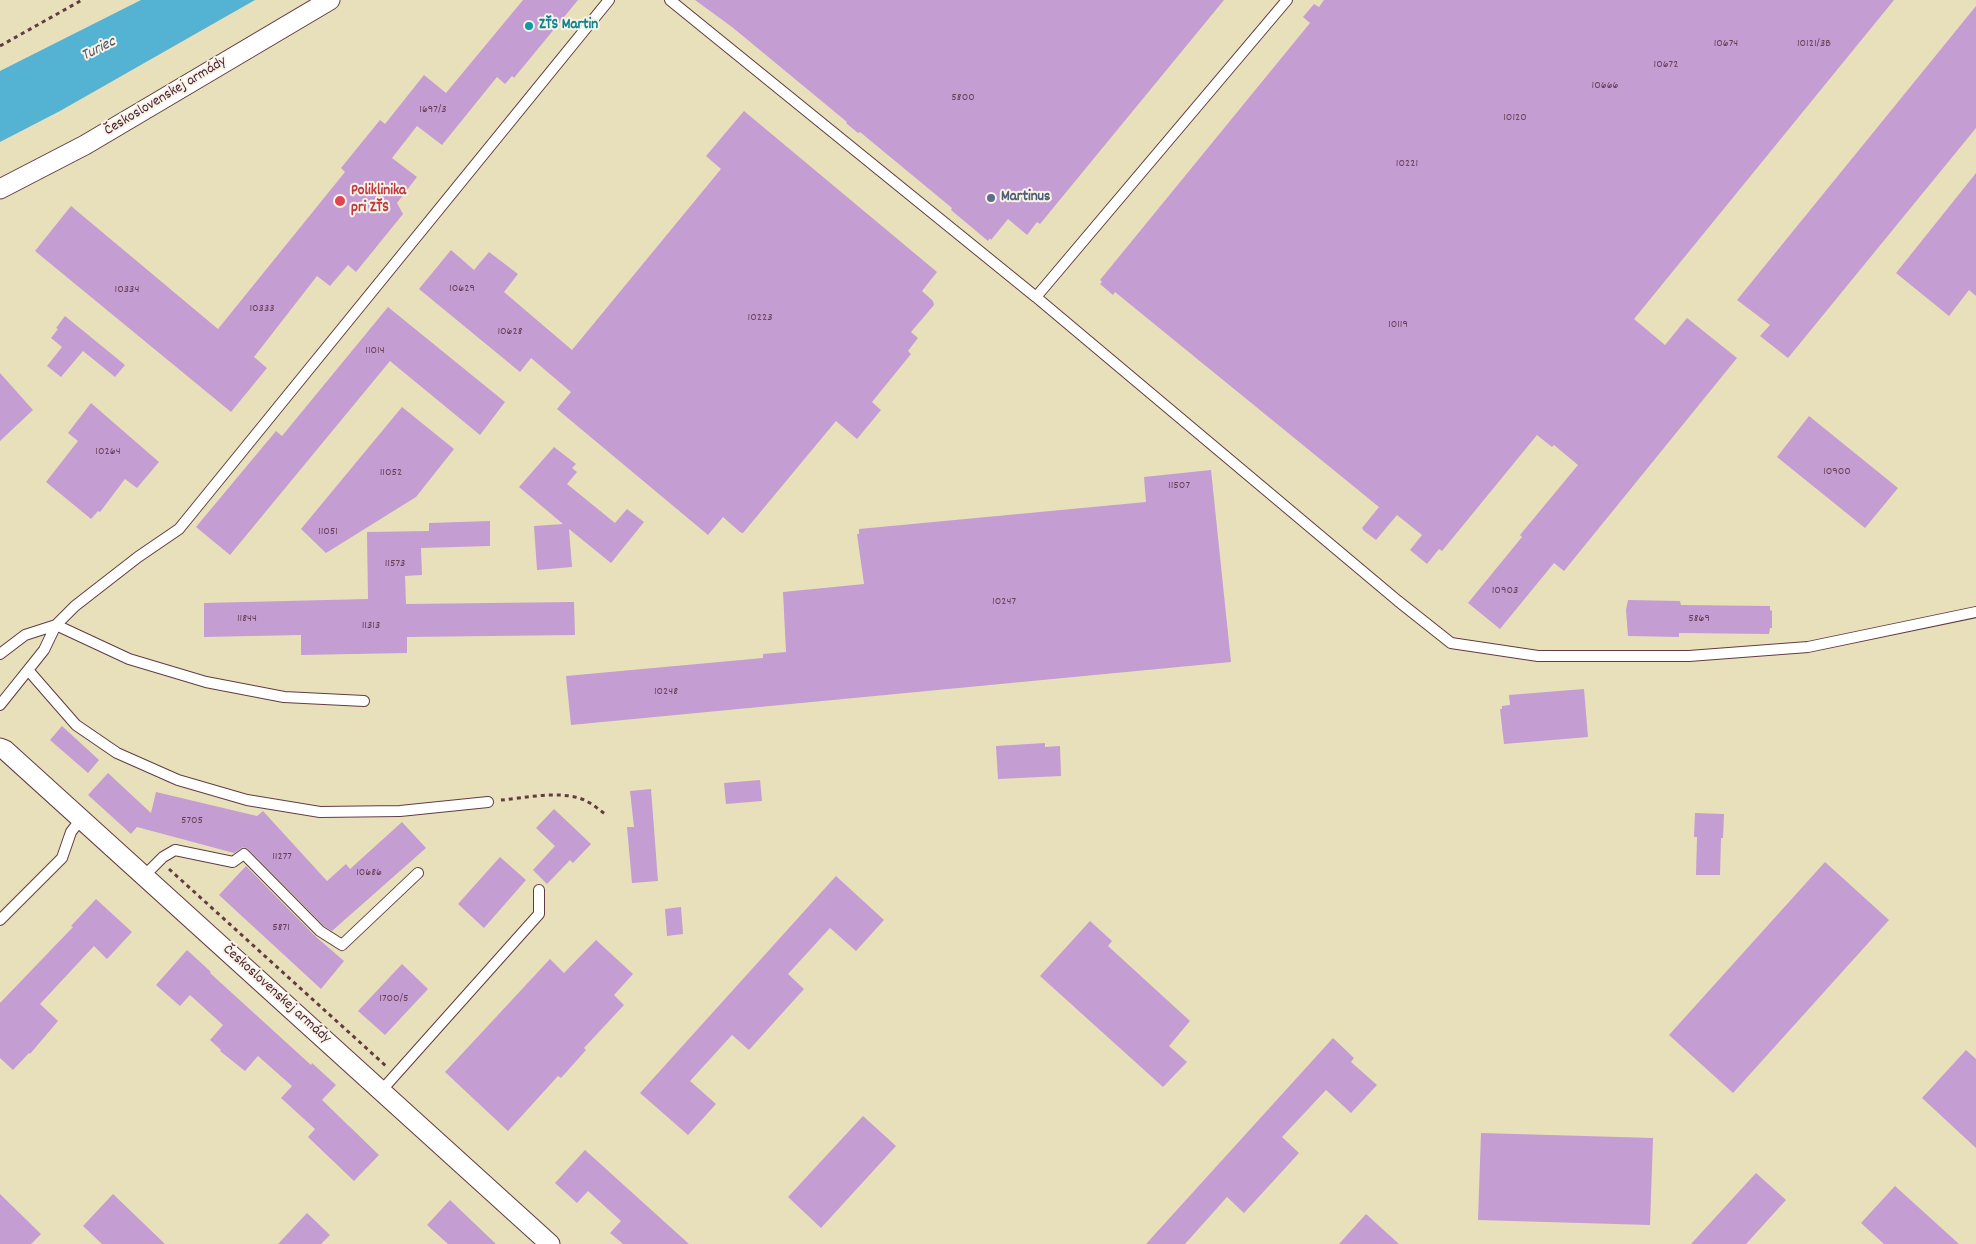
<!DOCTYPE html>
<meta charset="utf-8">
<style>
body{margin:0}
canvas{display:block;background:#e8e0bb}
</style>
<canvas width="1976" height="1244"></canvas>
<script>
const ctx = document.querySelector('canvas').getContext('2d');
ctx.lineJoin = 'round';
function fillPath(path, color) {
  ctx.fillStyle = color;
  ctx.fill(path, 'evenodd');
}
function strokePath(path, color, width, dash) {
  ctx.strokeStyle = color;
  ctx.lineWidth = width;
  ctx.lineCap = dash ? 'butt' : 'round';
  ctx.setLineDash(dash || []);
  ctx.stroke(path);
}
function write(font, color, halo, rows, align = 'center') {
  ctx.font = font + ' Dekko,sans-serif';
  ctx.lineWidth = 4;
  ctx.setLineDash([]);
  ctx.textBaseline = 'middle';
  ctx.strokeStyle = halo;
  ctx.fillStyle = color;
  for (const [text, x, y, turn = 0] of rows) {
    ctx.save();
    ctx.translate(x, y);
    ctx.rotate((+turn || 0) * Math.PI / 180);
    ctx.textAlign = isNaN(turn) ? turn : align;
    if (halo) ctx.strokeText(text, 0, 0);
    ctx.fillText(text, 0, 0);
    ctx.restore();
  }
}
fillPath(new Path2D(`
 M141,0H255L60,111L0,142V71Z`), '#54b3d2');
fillPath(new Path2D(`
 M523,0H578L514,78L512,76L505,84L497,77L442,145L417,126L392,158L417,177L397,203L403,214L356,272L348,265L330,286L317,276L254,357L267,368L231,412L35,251L71,206L218,329L345,172L341,168L380,120L385,124L424,75L446,93Z
 M695,0H1224L1040,224L1037,222L1027,235L1008,219L991,240L990,238L988,241L951,210L952,208L860,132L858,133L846,123L847,122L732,27Z
 M1324,0H1894L1634,319L1665,345L1687,318L1737,358L1564,571L1554,563L1500,629L1468,603L1522,537L1520,535L1578,465L1554,445L1552,447L1537,435L1442,551L1439,549L1427,564L1410,550L1422,535L1397,515L1376,540L1364,531L1362,528L1379,507L1115,292L1113,295L1100,284L1102,282L1100,280L1310,23L1303,17L1314,4L1319,7Z
 M1976,6V128L1788,358L1760,336L1770,325L1737,300Z
 M744,111L937,272L922,291L933,301L934,305L911,332L918,338L908,351L911,354L872,402L881,410L857,439L836,421L743,533L740,532L723,517L708,535L557,409L571,392L531,358L520,372L419,289L451,250L474,270L489,252L518,274L504,292L572,350L721,169L706,156Z
 M1976,173V296L1969,290L1949,316L1896,273Z
 M388,307L505,402L480,435L390,361L230,555L196,527L276,431L282,436Z
 M65,316L125,365L115,377L83,351L61,377L47,366L62,347L51,338L58,329L56,328Z
 M0,373L33,410L0,441Z
 M91,403L159,462L137,488L125,479L100,512L98,511L91,519L46,482L78,441L68,433Z
 M402,407L454,449L416,497L326,553L301,529Z
 M1809,416L1898,488L1865,528L1777,457Z
 M554,447L576,464L572,468L577,472L567,484L615,523L627,509L644,522L611,563L569,529L572,567L537,570L534,526L563,524L519,487Z
 M1211,470L1231,662L571,725L566,676L763,658V654L786,652L783,592L864,584L857,534H859V529L1146,502L1144,477Z
 M490,521V546L421,548L422,575L405,576L406,604L574,602L575,635L407,637V653L301,655V635L204,637V603L368,599L367,532L429,531V523Z
 M1628,600L1680,601L1681,605L1770,606V610L1772,611V628H1770L1769,634L1679,633V637L1628,636L1626,610Z
 M1584,689L1588,737L1504,744L1500,709H1502V706L1510,705L1509,695Z
 M62,726L99,760L88,773L50,740Z
 M1045,743V747L1060,746L1061,776L998,779L996,746Z
 M108,773L151,813L156,792L257,816L263,811L327,881L346,864L350,869L402,822L426,848L332,931L324,926L247,848L243,847L234,853L137,827L131,834L88,795Z
 M760,780L762,801L726,804L724,783Z
 M651,789L658,881L632,883L627,827H634L630,791Z
 M554,809L591,844L573,863L570,860L547,884L533,870L555,846L536,828Z
 M1695,813L1724,814L1723,838H1721L1720,875H1696L1697,837H1694Z
 M500,857L526,880L484,928L458,904Z
 M1825,862L1889,920L1733,1093L1669,1035Z
 M246,866L315,936L344,961L321,989L219,895Z
 M836,876L884,920L856,951L830,928L788,974L804,989L749,1050L732,1035L690,1081L716,1104L688,1135L640,1093Z
 M96,899L132,932L107,959L94,946L40,1004L58,1021L30,1054L29,1053L13,1070L0,1058V1003L73,927L71,926Z
 M681,907L683,934L667,936L665,909Z
 M1090,921L1112,941L1108,946L1190,1021L1169,1046L1187,1062L1163,1087L1040,976Z
 M596,940L633,974L614,995L624,1005L584,1048L586,1050L561,1078L558,1076L508,1131L445,1072L550,959L564,973Z
 M187,950L211,972L210,973L311,1065L312,1063L336,1085L322,1100L379,1155L354,1181L308,1137L315,1129L281,1098L292,1086L258,1056L245,1071L220,1051L221,1050L210,1040L223,1025L190,995L180,1006L156,985Z
 M402,964L428,989L385,1035L358,1011Z
 M1333,1038L1354,1058L1351,1062L1377,1085L1351,1113L1326,1090L1282,1137L1299,1153L1244,1213L1227,1197L1185,1244H1146Z
 M1966,1050L1976,1059V1148L1922,1098Z
 M863,1116L896,1146L821,1228L788,1197Z
 M1481,1133L1653,1138L1650,1225L1478,1220Z
 M585,1150L689,1244H623L610,1233L621,1221L588,1191L577,1203L555,1183Z
 M1756,1173L1786,1200L1746,1244H1691Z
 M1895,1186L1959,1244H1884L1861,1223Z
 M0,1194L41,1234L31,1244H0Z
 M113,1194L165,1244H102L83,1226Z
 M450,1200L496,1244H448L427,1225Z
 M307,1213L330,1235L321,1244H278Z
 M1366,1214L1399,1244H1339Z`), '#c49dd2');
const lane = new Path2D(`
 M670,0L1036,297L1287,0
 M1036,297L1398,601L1451,643L1538,656H1689L1808,647L1976,612
 M0,654L25,635L56,625L75,606L138,557L179,529L609,0
 M28,670L76,725L117,753L178,780L247,800L320,812L400,811L488,802
 M0,705L44,650L56,625L129,659L206,682L284,697L364,701
 M144,876L163,857L175,850L233,862L244,854L320,931L342,945L418,873
 M0,920L62,858L71,832L81,819
 M381,1091L539,914V890`);
const street = new Path2D(`
 M0,189L85,145L330,0
 M0,748L5,750L550,1244`);
strokePath(lane, '#623c41', 12);
strokePath(street, '#623c41', 21);
strokePath(new Path2D(`
 M0,46L82,0
 M501,800C525,798 555,791 579,798C589,801 597,808 605,814
 M169,869L386,1066`), '#623c41', 3, [4, 4]);
strokePath(lane, '#fff', 10);
strokePath(street, '#fff', 19);
for (const [x, y, r, color] of [
 [529,26,5,"#0f9aa8"],
 [991,198,5,"#5c6f8a"],
 [340,201,6,"#e0444e"]
]) {
  const dot = new Path2D();
  dot.arc(x, y, r, 0, 2 * Math.PI);
  ctx.fillStyle = color;
  ctx.fill(dot);
  strokePath(dot, '#f7f3e8', 2);
}
write('12px', '#683e55', null, [
 ["10674",1726,44],
 ["10121/3B",1814,44],
 ["10672",1666,65],
 ["10666",1605,86],
 ["5800",963,98],
 ["1697/3",433,110],
 ["10120",1515,118],
 ["10221",1407,164],
 ["10629",462,289],
 ["10334",127,290],
 ["10333",262,309],
 ["10223",760,318],
 ["10119",1398,325],
 ["10628",510,332],
 ["11014",375,351],
 ["10264",108,452],
 ["10900",1837,472],
 ["11052",391,473],
 ["11507",1179,486],
 ["11051",328,532],
 ["11573",395,564],
 ["10903",1505,591],
 ["10247",1004,602],
 ["11844",247,619],
 ["5869",1699,619],
 ["11313",371,626],
 ["10248",666,692],
 ["5705",192,821],
 ["11277",282,857],
 ["10686",369,873],
 ["5871",281,928],
 ["1700/5",394,999]
]);
write('bold 15px', '#0d838f', '#f7f3e8', [
 ["ZŤS Martin",539,26]
], 'left');
write('15px', '#4a1f2b', '#f7f3e8', [
 ["Československej armády",166,97,-31],
 ["Československej armády",276,995,42]
]);
write('bold 15px', '#be3a42', '#f7f3e8', [
 ["Poliklinika",351,192],
 ["pri ZŤS",351,209]
], 'left');
write('bold 15px', '#4e5e75', '#f7f3e8', [
 ["Martinus",1001,198]
], 'left');
write('italic 16px', '#4e5365', '#f7f3e8', [
 ["Turiec",99,50,-27]
]);
</script>
